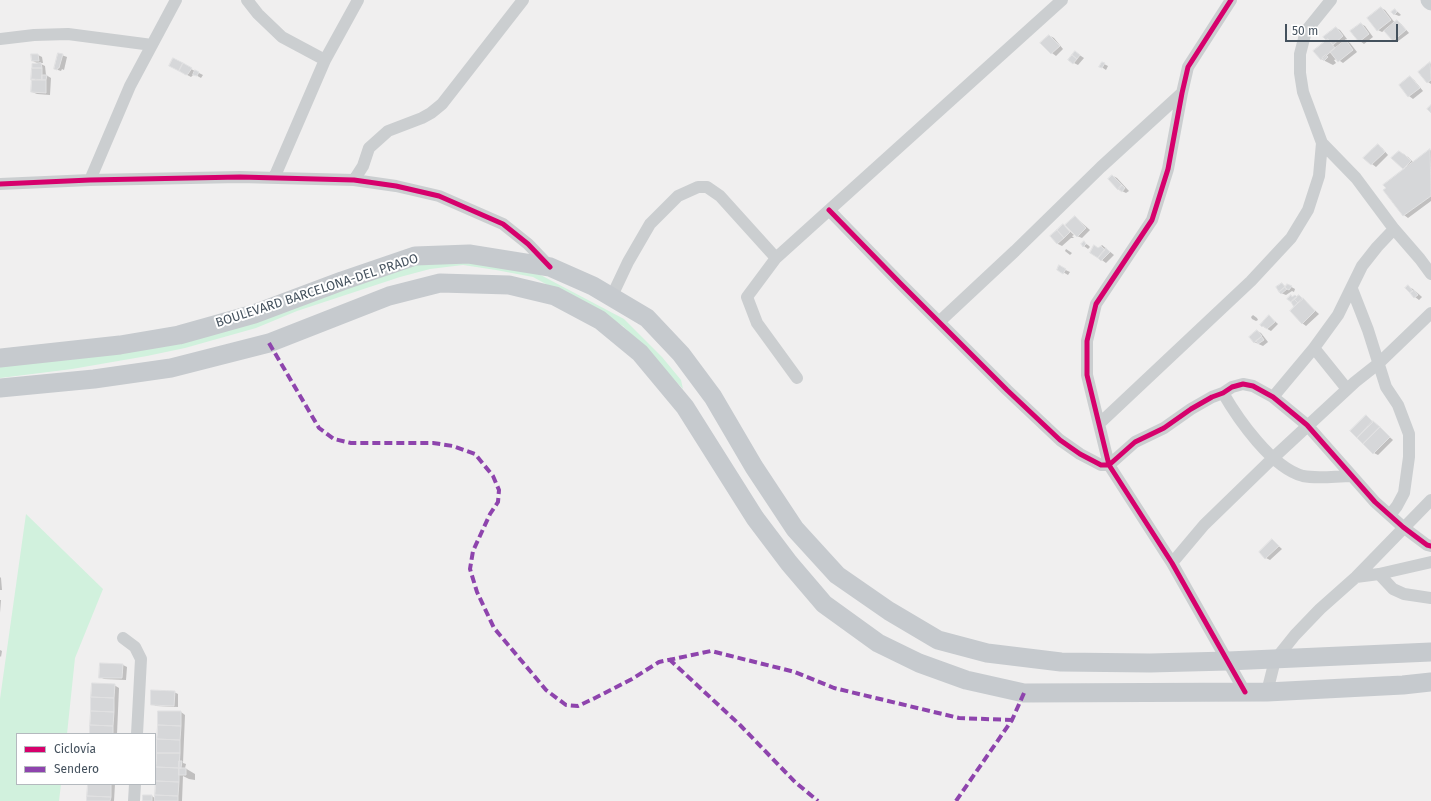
<!DOCTYPE html>
<meta charset="utf-8">
<style>
body{margin:0}
#map{position:relative;width:1431px;height:801px;overflow:hidden;background:#f0efef;font-family:"Fira Sans",sans-serif}
canvas{display:block}
.legend{position:absolute;left:16px;top:733px;width:140px;height:52px;box-sizing:border-box;background:#fff;border:1px solid #b4b9be;margin:0;padding:5px 7px;list-style:none;font-size:12px;color:#44515d}
.legend li{display:flex;align-items:center;gap:8px;height:20px}
.legend b{width:20px;border:1px solid #b4b9be}
.scale{position:absolute;left:1285px;top:24px;width:113px;height:18px;box-sizing:border-box;border:2px solid #44515d;border-top:0;padding-left:5px;font-size:12px;line-height:14px;white-space:nowrap;color:#44515d;-webkit-text-stroke:3px #fff;paint-order:stroke}
</style>
<div id="map">
<canvas width="1431" height="801"></canvas>
<ul class="legend">
<li><b style="height:5px;background:#d6006c"></b>Ciclovía</li>
<li><b style="height:5px;background:#8e44ad"></b>Sendero</li>
</ul>
<div class="scale">50 m</div>
</div>
<script>
const ctx = document.querySelector('canvas').getContext('2d');
ctx.lineJoin = 'round';
function fillPath(path, color) {
  ctx.fillStyle = color;
  ctx.fill(path, 'evenodd');
}
function strokePath(path, color, width, dash) {
  ctx.strokeStyle = color;
  ctx.lineWidth = width;
  ctx.lineCap = dash ? 'butt' : 'round';
  ctx.setLineDash(dash || []);
  ctx.stroke(path);
}
function write(font, color, halo, rows, align = 'center') {
  ctx.font = font + ' "Fira Sans",sans-serif';
  ctx.lineWidth = 4;
  ctx.setLineDash([]);
  ctx.textBaseline = 'middle';
  ctx.strokeStyle = halo;
  ctx.fillStyle = color;
  for (const [text, x, y, turn = 0] of rows) {
    ctx.save();
    ctx.translate(x, y);
    ctx.rotate((+turn || 0) * Math.PI / 180);
    ctx.textAlign = isNaN(turn) ? turn : align;
    if (halo) ctx.strokeText(text, 0, 0);
    ctx.fillText(text, 0, 0);
    ctx.restore();
  }
}
fillPath(new Path2D(`
 M466,260L533,271L624,319L662,357L681,380L683,389L623,326L533,277L496,270L463,265L430,269L400,277L297,311L256,328L185,348L147,356L72,369L0,378V365L102,353L395,269L428,262Z
 M26,514L103,589L75,658L67,734H17V784H61L59,801H0V699Z`), '#d1f1dd');
fillPath(new Path2D(`
 M1381,8L1385,10L1395,23L1397,21L1401,24L1409,33L1397,42L1393,40L1385,30L1382,32L1378,30Z
 M1395,10L1399,13L1401,15L1399,16L1394,14Z
 M1361,24L1365,26L1373,37L1364,44L1360,41Z
 M1336,28L1340,30L1347,39L1345,40L1350,43L1357,52L1343,63L1337,59L1334,60L1336,63L1333,65L1321,59L1328,40L1327,39Z
 M1050,36L1054,38L1063,49L1056,56L1052,53Z
 M1075,52L1084,58L1078,65L1074,63Z
 M59,54L67,57L64,70L62,69L61,71L55,69Z
 M33,55H38L42,57L43,63H39L45,66L46,75L51,78L50,95L37,94L32,92L39,64L33,61Z
 M1102,63L1108,66L1106,70L1100,66Z
 M1430,63L1431,64V84L1428,82L1420,72Z
 M174,68L191,69L203,75L201,78L194,74L191,77Z
 M1410,77L1414,80L1423,91L1413,99L1409,96Z
 M1378,146L1382,148L1388,155L1376,167L1372,164Z
 M1431,150V201L1408,218L1404,215L1406,169L1404,168L1399,152L1408,157L1414,163Z
 M1113,176L1117,178L1129,191L1126,193L1118,189Z
 M1075,217L1090,230L1082,238L1077,236Z
 M1063,225L1074,235L1072,236L1074,238H1071L1062,246L1058,244L1052,236Z
 M1084,243L1088,245L1090,247L1088,249L1084,246L1082,244Z
 M1102,245L1114,255L1106,263L1091,252L1099,248Z
 M1066,249L1072,253L1070,255L1065,251Z
 M1059,267L1070,272L1068,275L1058,269Z
 M1282,284L1286,287L1288,285L1295,289L1294,292L1292,291L1286,295L1281,293Z
 M1408,287L1413,289L1422,297L1419,300L1415,297L1407,288Z
 M1299,296L1319,314L1306,326L1302,323L1296,307L1297,297Z
 M1253,315L1257,318L1258,320L1256,321L1252,319L1251,317Z
 M1269,316L1278,324L1271,331L1262,326Z
 M1257,331L1261,333L1268,342L1263,346L1254,342Z
 M1366,416L1393,440L1378,455L1374,453Z
 M1272,540L1282,549L1270,560L1266,558Z
 M0,577L1,578L2,590H0Z
 M0,600H1L0,613Z
 M0,650L2,651L1,657L0,656Z
 M101,664L123,665L127,667L126,680L104,679L100,677Z
 M114,685L119,688L117,734H91Z
 M174,692L178,694V707L156,706L152,704Z
 M181,712L185,715L183,763L186,764L185,768L195,774V780L189,779L183,776L182,801H145L152,796L156,799Z
 M89,784H115L114,801H88Z`), '#0003');
const building = new Path2D(`
 M1381,7L1391,20L1377,31L1367,18Z
 M1395,9L1397,12L1394,15L1391,12Z
 M1397,20L1406,30L1393,41L1384,31Z
 M1361,23L1369,34L1359,42L1350,31Z
 M1336,27L1343,36L1333,45L1328,39L1326,40L1323,37Z
 M1049,35L1060,46L1051,54L1040,43Z
 M1328,39L1335,48L1321,60L1313,51Z
 M1346,40L1353,50L1338,62L1330,52Z
 M1075,51L1080,55L1077,59L1072,55Z
 M58,53L63,54L59,68H58L57,70L54,69Z
 M31,54H38L39,61H32Z
 M1072,55L1077,59L1073,64L1068,60Z
 M1326,55L1328,57L1324,61L1322,58Z
 M173,58L183,63L179,71L169,66Z
 M1102,62L1105,63L1102,68L1099,67Z
 M1430,62L1431,80L1427,83L1418,72Z
 M41,63L42,68H32V64Z
 M183,63L192,68L188,74L186,75L179,71Z
 M32,68H42V80H31Z
 M195,70L199,72L197,76L193,75Z
 M42,75H47L46,80H42Z
 M1410,76L1420,88L1408,97L1399,85Z
 M32,79L46,80V93L31,92Z
 M1431,105V113L1427,109Z
 M1378,144L1385,152L1371,165L1363,158Z
 M1430,149L1431,196L1403,216L1383,190L1386,188L1383,185Z
 M1399,151L1403,154H1404L1411,161L1403,169L1391,158Z
 M1112,175L1122,185L1118,190L1108,179Z
 M1122,185L1125,188L1122,192L1118,189Z
 M1075,216L1086,228L1077,237L1065,225Z
 M1063,224L1070,232L1064,238L1057,230Z
 M1057,230L1064,238L1057,244L1050,236Z
 M1084,241L1086,244L1083,247L1081,244Z
 M1094,245L1098,248L1101,246L1105,250L1098,258L1090,253Z
 M1106,248L1110,252L1101,261L1098,258Z
 M1059,265L1066,269L1063,274L1057,270Z
 M1282,283L1285,287L1279,292L1276,287Z
 M1287,284L1292,286L1289,290L1285,288Z
 M1408,285L1413,291L1410,293L1405,288Z
 M1285,287L1287,289L1281,294L1279,292Z
 M1414,290L1418,295L1414,298L1410,293Z
 M1291,295L1292,297L1295,295L1297,297L1291,302L1287,299Z
 M1299,295L1303,299L1298,303L1294,299Z
 M1303,298L1315,311L1302,324L1290,311Z
 M1294,299L1298,303L1294,307L1291,302Z
 M1269,315L1275,322L1267,329L1263,326L1262,327L1260,325Z
 M1257,330L1262,336L1254,343L1249,337Z
 M1262,337L1264,340L1258,344L1256,341Z
 M1366,415L1373,422L1357,438L1350,431Z
 M1373,421L1380,427L1363,444L1357,438Z
 M1380,427L1390,437L1373,454L1363,444Z
 M1272,539L1279,546L1265,559L1259,552Z
 M100,663L123,664L122,678H99Z
 M92,683L115,684L114,698L91,697Z
 M151,690L175,691L174,706L151,705Z
 M91,697L114,698V712L91,711Z
 M91,711L114,712L113,726L90,725Z
 M158,711H181V726L158,725Z
 M90,725L113,726V734H90Z
 M158,725L181,726L180,740L157,739Z
 M157,739L180,740V753H157Z
 M157,753H180L179,768L156,767Z
 M179,761H182L181,768H179Z
 M156,767L179,768V782L156,781Z
 M179,768H186V775H179Z
 M156,781L179,782L178,796L155,795Z
 M88,784H111V797L87,796Z
 M143,795H152V801H143Z
 M155,795L178,796V801H155Z
 M87,796L111,797L110,801H87Z`);
fillPath(building, '#d6d7d9');
strokePath(building, '#e1e1e2', 1);
strokePath(new Path2D(`
 M247,0L258,14L282,37L325,60
 M1231,0L1188,67L1182,93L1168,169L1152,220L1096,304L1087,341V375L1109,465L1172,563L1245,692
 M1331,0L1306,31L1300,54V73L1303,92L1322,143L1356,178L1394,229L1420,259L1431,274
 M0,39L34,35L68,34L152,45
 M274,178L325,60L358,0
 M90,180L130,86L176,0
 M354,180L363,166L369,148L388,131L422,118L431,113L442,104L523,0
 M0,184L90,180L240,177L354,180L396,186L439,196L503,224L528,244L550,267
 M829,210L900,283L1007,390L1060,440L1080,454L1101,465H1109L1135,442L1164,428L1191,409L1212,397L1223,393L1232,387L1243,384L1253,386L1273,397L1307,425L1375,502L1403,527L1427,545L1431,546
 M1352,289L1368,330L1386,387L1398,405L1409,434V457L1404,493L1397,506L1390,515
 M611,298L628,262L650,224L678,196L698,187H707L720,196L776,258
 M939,322L1015,251L1101,167L1182,93
 M1314,348L1347,389
 M797,378L757,323L747,297L776,258L1062,0
 M1223,393C1238,419 1272,468 1303,476C1318,479 1336,476 1352,476
 M1273,397L1314,348L1338,315L1362,266L1377,247L1394,229
 M1100,423L1251,281L1291,238L1308,210L1319,176L1322,143
 M1172,563L1204,525L1273,458L1355,382L1379,363L1431,313
 M1379,574L1393,589L1404,594L1431,598
 M1356,577L1379,574L1431,562
 M123,638L135,647L141,659L137,734
 M1267,692L1275,660L1295,635L1320,609L1356,577L1431,500
 M134,801L135,784`), '#cbced0', 12);
strokePath(new Path2D(`
 M1429,0L1431,2`), '#cbcfd2', 17);
strokePath(new Path2D(`
 M0,358L120,345L179,335L254,314L342,281L415,256L469,254L550,267L593,286L647,318L681,354L713,397L754,467L795,529L837,575L889,611L938,640L987,653L1061,662L1150,663L1228,661L1431,652
 M0,388L94,379L171,368L269,343L389,296L440,283L509,285L555,296L600,320L640,353L685,407L755,518L789,563L824,604L878,643L919,663L966,680L1024,693L1267,692L1403,685L1431,682`), '#c6cace', 19);
strokePath(new Path2D(`
 M269,343L319,428L334,439L351,443H433L453,446L475,454L493,476L499,490L498,502L490,514L473,551L470,569L477,592L494,628L546,690L566,705L578,706L595,698L632,679L659,662L711,651L795,672L834,688L959,718L1012,720
 M669,659L740,725L795,782L818,801
 M956,801L1012,720L1024,693`), '#8e44ad', 4, [8, 4]);
strokePath(new Path2D(`
 M1231,0L1188,67L1182,93L1168,169L1152,220L1096,304L1087,341V375L1109,465L1172,563L1245,692
 M0,184L90,180L240,177L354,180L396,186L439,196L503,224L528,244L550,267
 M829,210L900,283L1007,390L1060,440L1080,454L1101,465H1109L1135,442L1164,428L1191,409L1212,397L1223,393L1232,387L1243,384L1253,386L1273,397L1307,425L1375,502L1403,527L1427,545L1431,546`), '#d6006c', 5);
write('13px', '#44515d', '#fff', [
 ["BOULEVARD BARCELONA-DEL PRADO",317,291,-18]
]);
</script>
